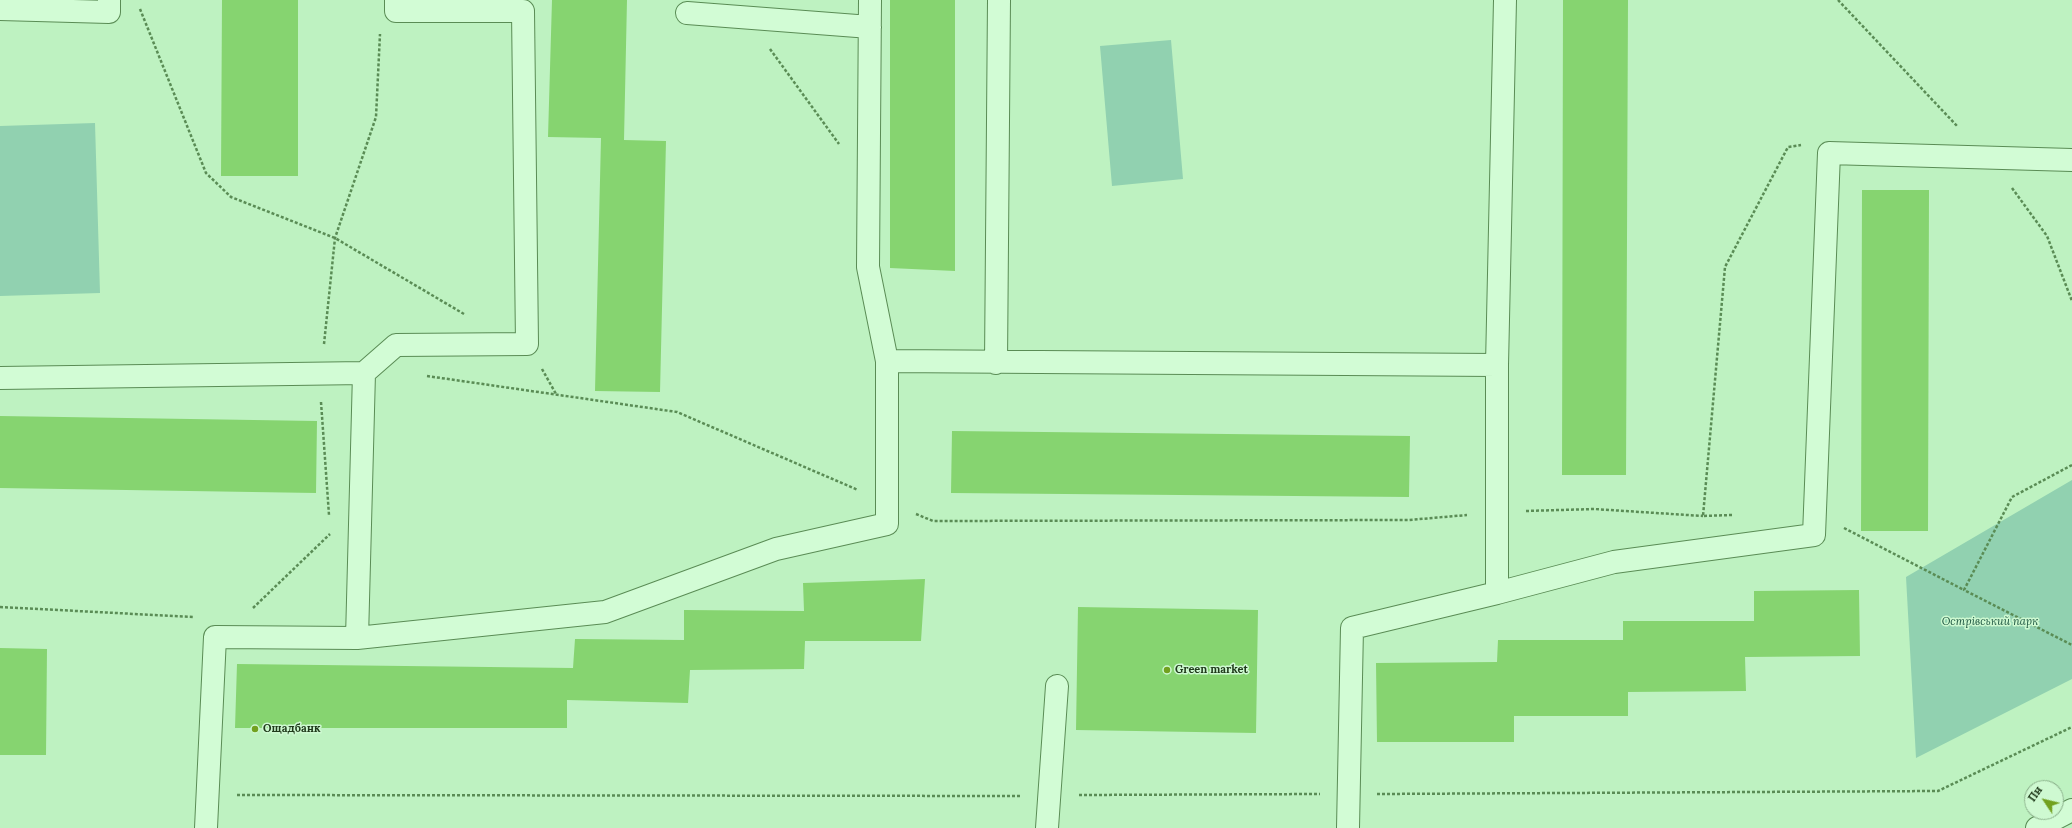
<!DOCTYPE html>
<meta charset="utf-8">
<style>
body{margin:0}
#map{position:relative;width:2072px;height:828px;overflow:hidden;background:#bef2c1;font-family:Lora,serif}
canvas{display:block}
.north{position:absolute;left:2024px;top:780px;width:40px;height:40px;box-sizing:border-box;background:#cef9d1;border:1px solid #88ad88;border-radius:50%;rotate:305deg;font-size:11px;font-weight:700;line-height:16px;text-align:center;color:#203a1b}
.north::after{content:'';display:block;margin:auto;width:14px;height:18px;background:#72a11f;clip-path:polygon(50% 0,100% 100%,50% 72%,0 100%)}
</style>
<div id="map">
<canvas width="2072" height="828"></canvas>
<div class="north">Пн</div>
</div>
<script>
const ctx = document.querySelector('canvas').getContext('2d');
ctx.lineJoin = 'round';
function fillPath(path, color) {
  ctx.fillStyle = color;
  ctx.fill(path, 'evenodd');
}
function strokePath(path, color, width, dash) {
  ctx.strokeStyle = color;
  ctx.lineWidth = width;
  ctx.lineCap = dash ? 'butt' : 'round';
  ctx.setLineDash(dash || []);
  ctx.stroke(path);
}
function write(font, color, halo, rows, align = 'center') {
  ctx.font = font + ' Lora,serif';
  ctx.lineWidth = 3;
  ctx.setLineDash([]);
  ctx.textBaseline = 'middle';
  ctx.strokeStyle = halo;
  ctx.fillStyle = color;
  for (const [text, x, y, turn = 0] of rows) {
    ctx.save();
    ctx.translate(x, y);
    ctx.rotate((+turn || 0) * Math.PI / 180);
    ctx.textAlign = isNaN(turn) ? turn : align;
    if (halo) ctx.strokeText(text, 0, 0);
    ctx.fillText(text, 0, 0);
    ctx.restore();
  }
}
fillPath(new Path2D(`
 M1171,40L1183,179L1112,186L1100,46Z
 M95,123L100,293L0,296V126Z
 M2072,480V679L1916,758L1906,577Z`), '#91d1b0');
fillPath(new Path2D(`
 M222,0H298V176H221Z
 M552,0H627L624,140L666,141L660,392L595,391L601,138L548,137Z
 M890,0H955V271L890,268Z
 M1563,0H1628L1626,475H1562Z
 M1862,190H1929L1928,531H1861Z
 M0,416L317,421L316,493L0,488Z
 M952,431L1410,436L1409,497L951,493Z
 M925,579L921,641H805L804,669L690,670L688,703L567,700V728H235L237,664L573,668L575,639L684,640V610L804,611L803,583Z
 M1859,590L1860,656L1745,657L1746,691L1628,692V716H1514V742H1377L1376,663L1497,662L1498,640H1623V621H1754V591Z
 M1078,607L1258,610L1256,733L1076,730Z
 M0,648L47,649L46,755H0Z`), '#86d470');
const minor = new Path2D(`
 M870,0L868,267L887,361
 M0,9L109,12V0
 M687,13L870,27
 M996,363L999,0
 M1497,365L1505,0
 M364,373L396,345L527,344L523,11H396V0
 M0,378L364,373L357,638L215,637L206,828
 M1497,593L1614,562L1814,535L1829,153L2072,160
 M357,638L605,612L776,549L887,524V361L1497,365V593L1352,628L1348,828
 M1047,828L1057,686
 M2037,828L2072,810`);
strokePath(minor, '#5a8c55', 24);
strokePath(new Path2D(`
 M1838,0L1958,127
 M140,9L206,173L231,197L335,238L464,314
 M770,49L839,144
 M2012,188L2047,236L2072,301
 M324,344L335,238L376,117L380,34
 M542,369L556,394
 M427,376L677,412L858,490
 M321,402L329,515
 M2072,465L2012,497L1964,590L2072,645
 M1526,511L1594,509L1703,516
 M916,514L933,521L1409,520L1467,515
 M1732,515L1703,516L1725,267L1788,147L1801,145
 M1844,528L1964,590
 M0,607L193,617
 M253,608L330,534
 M1377,794L1938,791L2072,727
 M237,795L1020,796
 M1079,795L1320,794`), '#5a8c55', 2.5, [3, 2]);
strokePath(minor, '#d2fcd5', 22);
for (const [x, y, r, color] of [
 [1167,670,4,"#72a11f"],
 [255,729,4,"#72a11f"]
]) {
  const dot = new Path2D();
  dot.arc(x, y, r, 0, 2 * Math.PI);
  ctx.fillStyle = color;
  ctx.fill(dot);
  strokePath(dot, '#cef9d1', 1.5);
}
write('italic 11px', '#205843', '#cef9d1', [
 ["Острівський парк",1990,622]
]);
write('bold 11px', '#203a1b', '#cef9d1', [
 ["Green market",1175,670],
 ["Ощадбанк",263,729]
], 'left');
</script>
